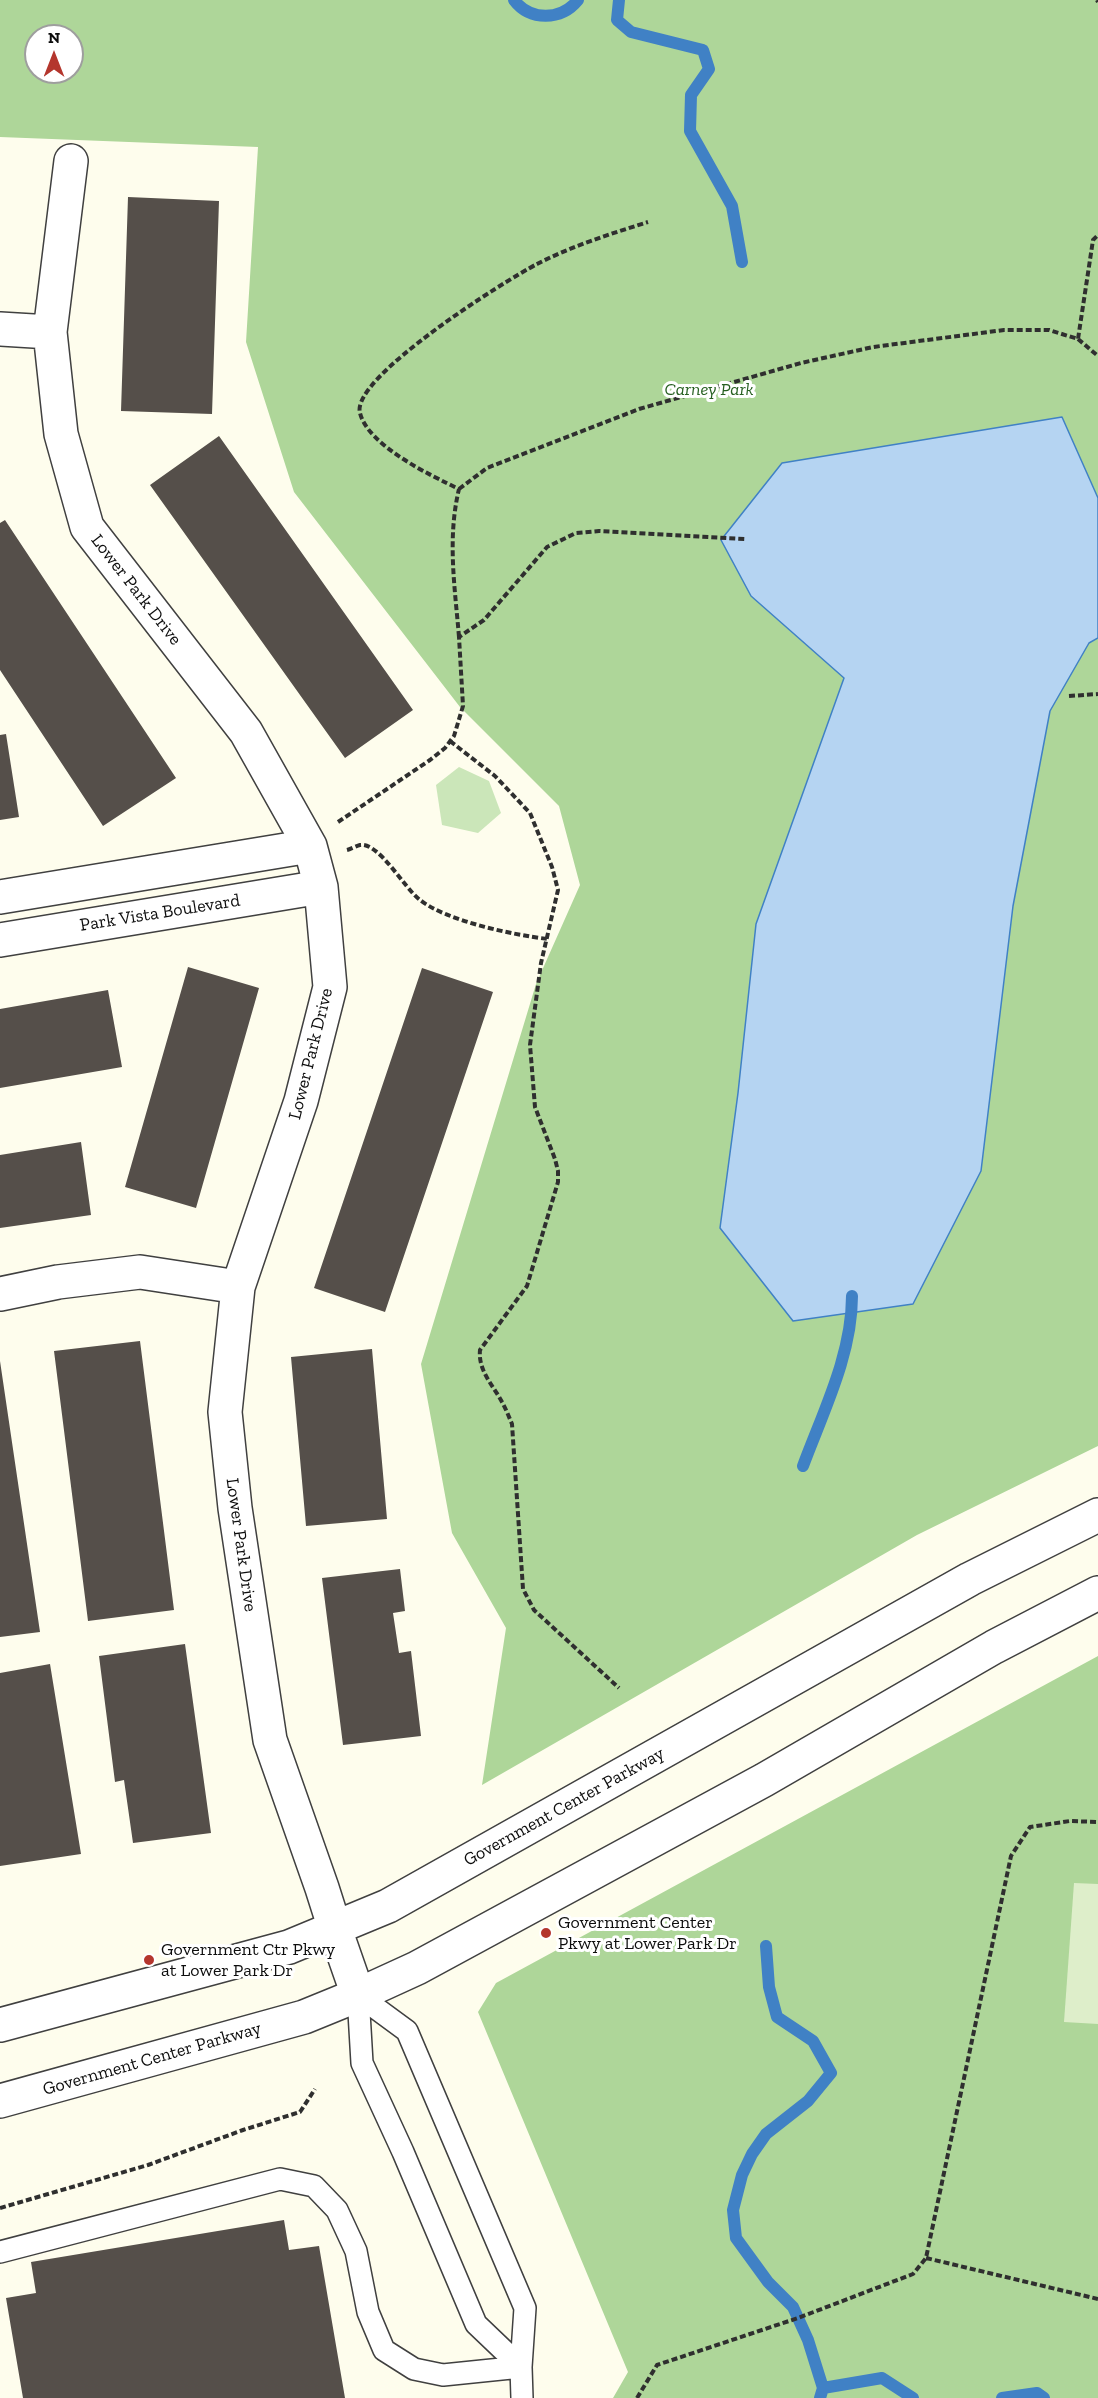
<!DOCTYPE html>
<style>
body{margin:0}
#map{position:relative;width:1098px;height:2398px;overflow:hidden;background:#fefded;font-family:"Zilla Slab",serif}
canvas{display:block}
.north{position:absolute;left:24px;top:24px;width:60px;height:60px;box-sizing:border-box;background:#fff;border:2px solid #9e9e9e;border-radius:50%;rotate:0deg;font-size:16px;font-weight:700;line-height:24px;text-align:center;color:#0d0d0d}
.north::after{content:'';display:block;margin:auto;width:21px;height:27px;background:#b4362d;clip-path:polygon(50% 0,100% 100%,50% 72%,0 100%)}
</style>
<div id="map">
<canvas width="1098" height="2398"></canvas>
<div class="north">N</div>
</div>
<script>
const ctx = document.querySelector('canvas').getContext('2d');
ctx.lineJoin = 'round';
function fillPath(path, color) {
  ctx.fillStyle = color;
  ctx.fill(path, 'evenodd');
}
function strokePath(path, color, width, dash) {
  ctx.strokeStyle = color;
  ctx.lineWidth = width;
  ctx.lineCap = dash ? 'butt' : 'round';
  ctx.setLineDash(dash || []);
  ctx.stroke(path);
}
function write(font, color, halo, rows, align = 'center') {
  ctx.font = font + ' "Zilla Slab",serif';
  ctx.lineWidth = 6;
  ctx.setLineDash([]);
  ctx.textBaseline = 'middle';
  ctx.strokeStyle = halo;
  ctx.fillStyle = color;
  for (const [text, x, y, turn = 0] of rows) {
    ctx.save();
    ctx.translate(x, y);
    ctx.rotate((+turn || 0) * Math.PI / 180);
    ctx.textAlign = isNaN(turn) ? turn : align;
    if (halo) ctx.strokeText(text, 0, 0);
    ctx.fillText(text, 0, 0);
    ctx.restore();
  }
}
fillPath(new Path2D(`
 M459,767L489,781L501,813L478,833L442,825L436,785Z`), '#cbe6b9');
fillPath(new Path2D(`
 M0,0H1098V1446L917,1535L482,1785L506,1628L452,1533L421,1364L536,984L580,885L559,806L460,707L294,492L246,342L258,147L0,137ZM36,36H72V72H36Z
 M1098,1656V2398H613L628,2372L478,2012L496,1983Z`), '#aed699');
fillPath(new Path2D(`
 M1074,1883L1098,1884V2024L1064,2022Z`), '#deeeca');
const water = new Path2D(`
 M1062,417L1098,498V638L1089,643L1050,711L1013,906L981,1171L913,1304L793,1321L720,1228L738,1093L756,924L844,678L751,596L721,540L782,463Z`);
fillPath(water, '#b5d4f2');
strokePath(water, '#4081c5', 1.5);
strokePath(new Path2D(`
 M514,0C530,21 561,21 578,0
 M619,0L617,20L631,32L703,50L709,69L691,95L690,131L732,206L742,262
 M803,1466C823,1412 852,1355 852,1296
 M766,1946L769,1987L777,2017L813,2041L831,2073L808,2101L766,2134L752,2154L742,2175L733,2210L736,2238L768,2282L793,2307L808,2340L823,2388L820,2398
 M823,2388L882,2378L913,2398
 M1002,2398L1037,2393L1044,2398`), '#4081c5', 12);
fillPath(new Path2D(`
 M128,197L219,201L212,414L121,411Z
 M219,436L413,710L345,758L150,485Z
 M5,520L176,778L103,826L0,670V523Z
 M6,734L19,817L0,820V735Z
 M188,967L259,988L196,1208L125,1187Z
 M422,968L493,992L385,1312L314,1288Z
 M108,990L122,1067L0,1088V1009Z
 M81,1142L91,1215L0,1228V1155Z
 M140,1341L174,1610L88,1621L54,1351Z
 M372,1349L387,1519L306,1526L291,1357Z
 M0,1361L40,1632L0,1637Z
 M400,1569L405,1611L393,1613L399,1653L411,1651L421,1736L343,1745L322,1578Z
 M185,1644L211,1833L133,1843L124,1780L115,1782L99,1656Z
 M50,1664L81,1854L0,1866V1673Z
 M284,2220L289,2250L319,2246L345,2398H23L6,2298L36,2293L31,2262Z`), '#554f4a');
const service = new Path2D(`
 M358,1995L407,2031L525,2308L521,2367L522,2398
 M358,1995L362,2063L403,2152L476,2324L521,2367
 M0,2252L280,2179L314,2186L337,2210L356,2251L368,2312L384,2350L414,2369L443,2375L521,2367`);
const minor = new Path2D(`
 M71,161L50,332L61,434L87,527L246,732L310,846L321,887L330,987L301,1101L238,1287L225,1412L235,1508L270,1740L322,1888L335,1929
 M0,329L50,332
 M0,897L310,846
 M0,940L321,887
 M0,1294L58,1282L140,1272L238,1287`);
const tertiary = new Path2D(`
 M335,1929L358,1995
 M0,2025L289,1947L388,1906L970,1579L1098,1515
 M0,2101L304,2017L358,1995L417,1968L764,1780L994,1647L1098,1593`);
strokePath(service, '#404040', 24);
strokePath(minor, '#404040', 36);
strokePath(tertiary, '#404040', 36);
strokePath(new Path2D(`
 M1097,0L1098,2
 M1078,339L1098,356
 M459,489L487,468L639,409L801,363L873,347L1004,330H1049L1078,339L1093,240L1098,235
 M459,637C455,588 447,539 459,489C432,476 368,446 360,413C350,378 506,280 537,264C572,246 610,234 648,222
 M1069,696L1098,694
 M450,741L495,776L530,813L552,867L558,890L541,963L530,1045L535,1107L555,1159L558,1171V1182L527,1286L480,1350C478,1371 493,1385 502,1402C506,1409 509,1417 512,1424L523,1589L534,1610L619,1688
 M338,822L430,760L445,748L454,736L463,706L459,637L484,620L547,547L576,533L599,531L745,539
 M347,850C351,849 356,846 360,845C379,842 404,888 420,900C447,921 513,935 548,939
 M0,2208L148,2165L243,2130L300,2112L315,2089
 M926,2258L1098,2299
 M637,2398L657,2365L798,2318L913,2274L926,2258L1011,1856L1030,1827L1070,1821L1098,1822`), '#2f2f2f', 4, [6, 3]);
strokePath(service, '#fff', 21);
strokePath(minor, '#fff', 33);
strokePath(tertiary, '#fff', 33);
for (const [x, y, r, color] of [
 [546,1933,6,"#b4362d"],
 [149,1960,6,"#b4362d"]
]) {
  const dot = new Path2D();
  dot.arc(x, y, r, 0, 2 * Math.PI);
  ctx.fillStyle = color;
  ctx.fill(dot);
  strokePath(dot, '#fff', 2);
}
write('italic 18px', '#276021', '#fff', [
 ["Carney Park",709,390]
]);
write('18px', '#0d0d0d', '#fff', [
 ["Lower Park Drive",136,590,52],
 ["Park Vista Boulevard",160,913,-9],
 ["Lower Park Drive",311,1054,-76],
 ["Lower Park Drive",241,1545,82],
 ["Government Center Parkway",564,1807,-29],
 ["Government Center Parkway",152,2059,-16]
]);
write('18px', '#0d0d0d', '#fff', [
 ["Government Center",558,1923],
 ["Pkwy at Lower Park Dr",558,1944],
 ["Government Ctr Pkwy",161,1950],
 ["at Lower Park Dr",161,1971]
], 'left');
</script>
